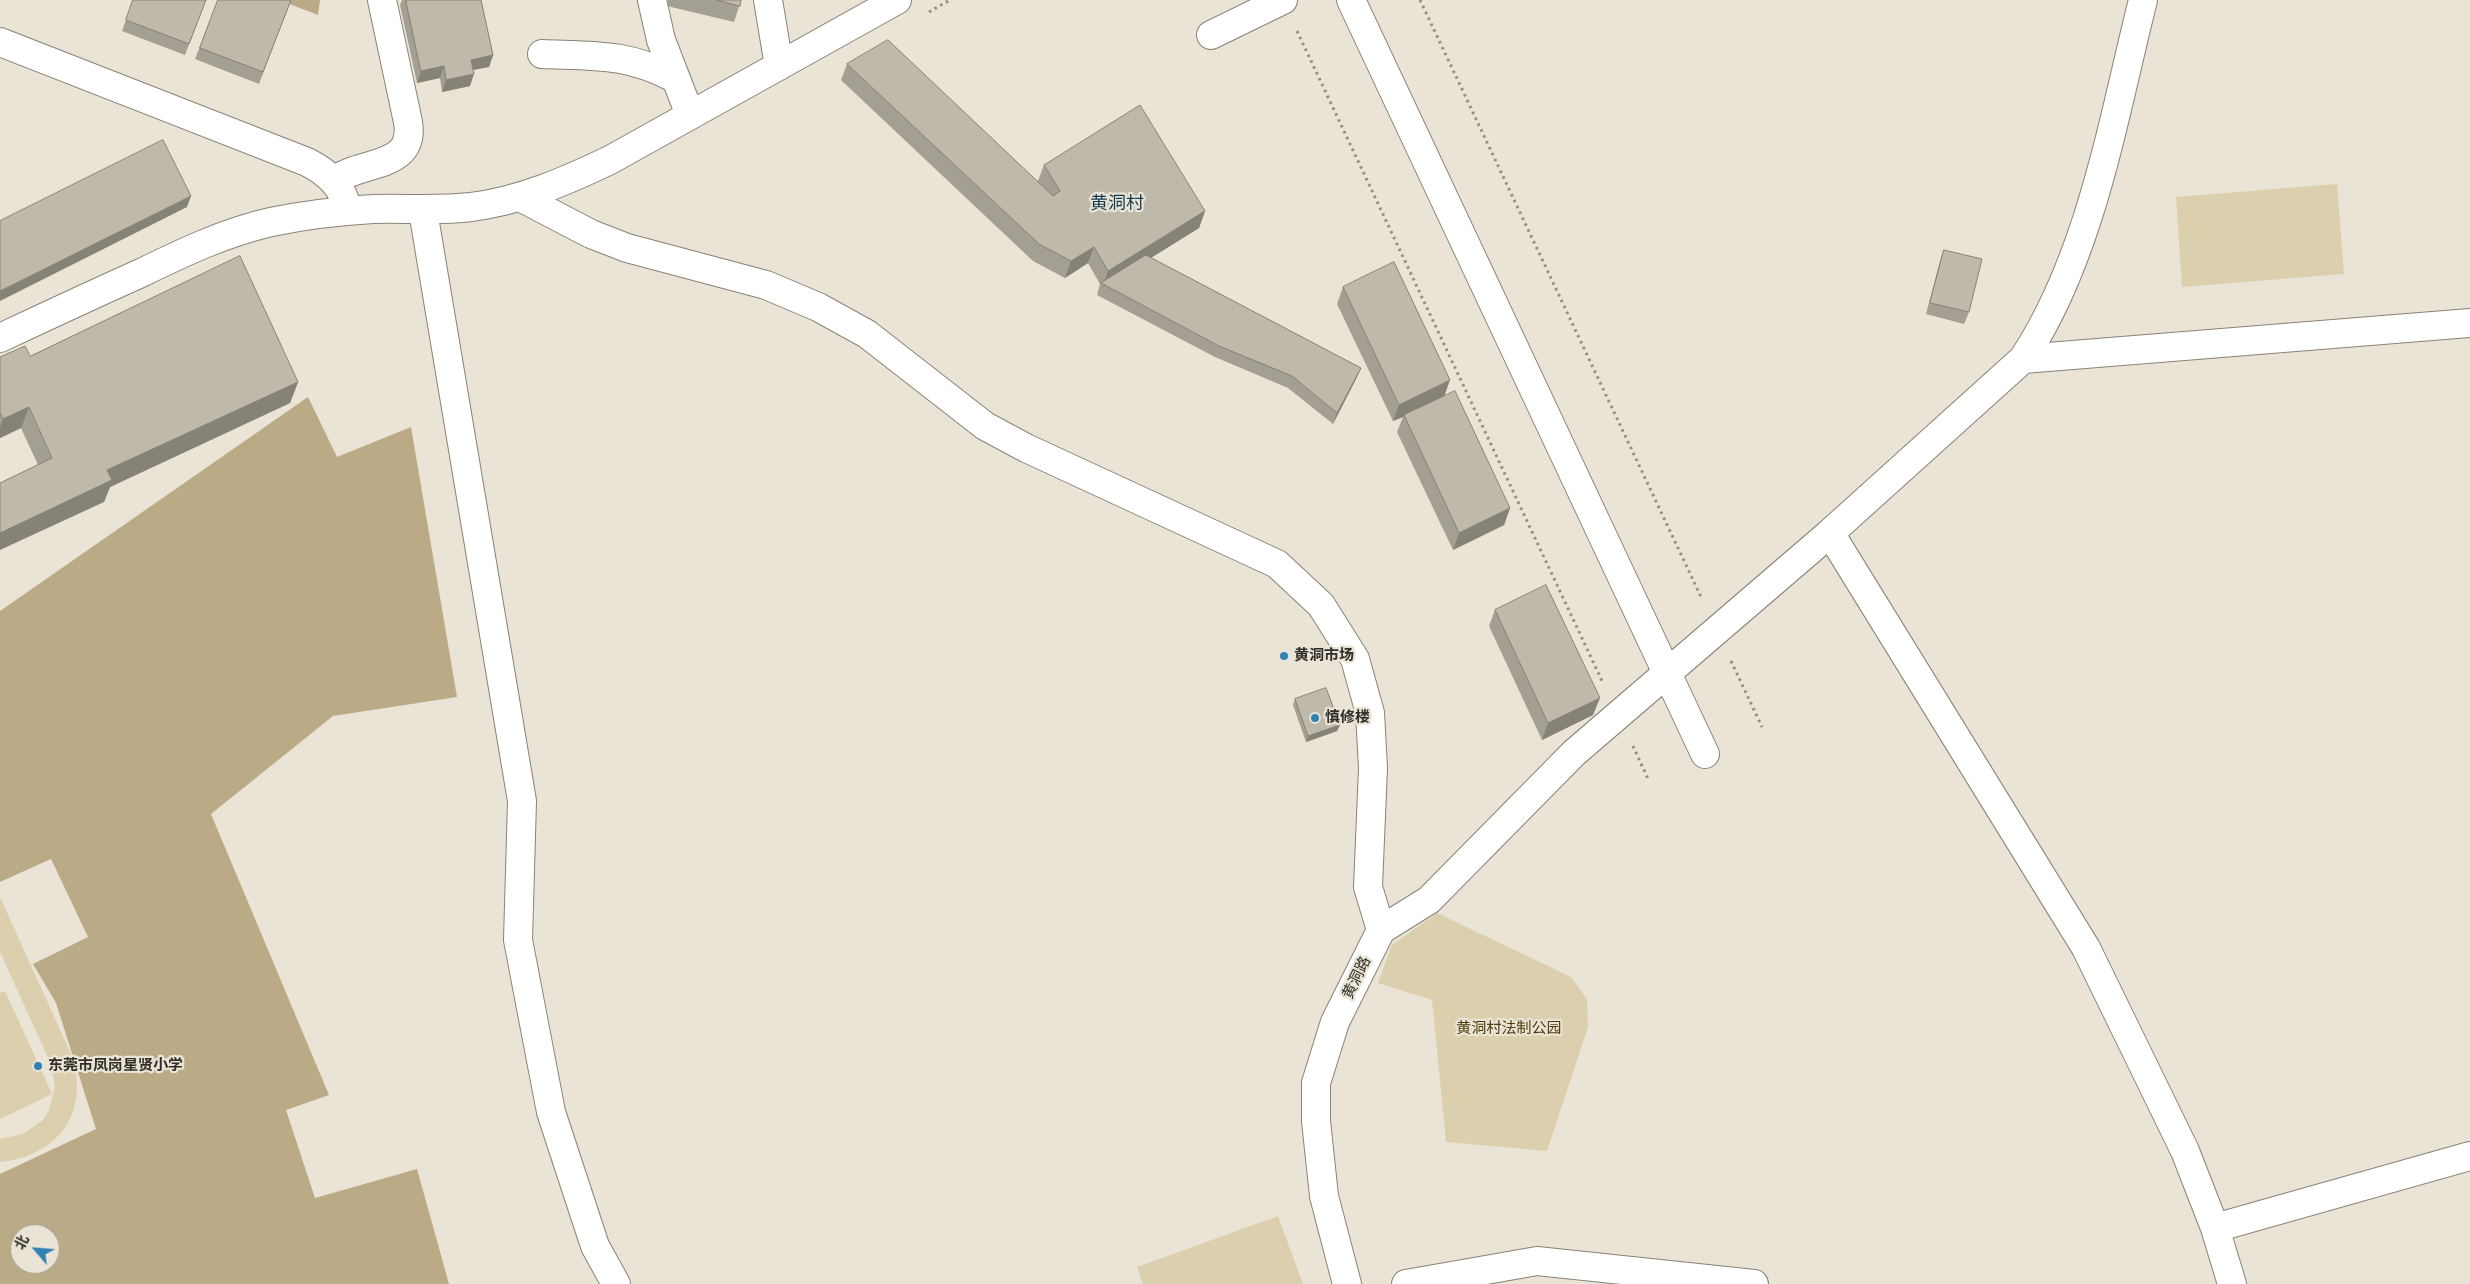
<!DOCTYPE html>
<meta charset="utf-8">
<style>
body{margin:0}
#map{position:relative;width:2470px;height:1284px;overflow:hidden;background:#eae4d6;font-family:"Fira Sans","Noto Sans SC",sans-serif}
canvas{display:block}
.north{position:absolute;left:10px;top:1224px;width:50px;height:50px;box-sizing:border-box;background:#eae4d6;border:1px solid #a09b91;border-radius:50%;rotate:297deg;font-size:14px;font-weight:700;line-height:20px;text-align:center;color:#302e29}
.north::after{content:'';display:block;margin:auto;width:18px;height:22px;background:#2f82b2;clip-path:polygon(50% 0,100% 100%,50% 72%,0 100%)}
</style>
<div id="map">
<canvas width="2470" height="1284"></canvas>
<div class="north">北</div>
</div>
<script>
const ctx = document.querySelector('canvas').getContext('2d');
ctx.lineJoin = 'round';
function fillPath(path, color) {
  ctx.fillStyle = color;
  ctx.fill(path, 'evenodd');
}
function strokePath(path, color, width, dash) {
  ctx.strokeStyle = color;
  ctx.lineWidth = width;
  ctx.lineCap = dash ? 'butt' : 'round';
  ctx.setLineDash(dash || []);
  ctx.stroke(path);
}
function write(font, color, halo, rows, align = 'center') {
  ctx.font = font + ' "Fira Sans","Noto Sans SC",sans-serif';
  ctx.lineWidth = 4.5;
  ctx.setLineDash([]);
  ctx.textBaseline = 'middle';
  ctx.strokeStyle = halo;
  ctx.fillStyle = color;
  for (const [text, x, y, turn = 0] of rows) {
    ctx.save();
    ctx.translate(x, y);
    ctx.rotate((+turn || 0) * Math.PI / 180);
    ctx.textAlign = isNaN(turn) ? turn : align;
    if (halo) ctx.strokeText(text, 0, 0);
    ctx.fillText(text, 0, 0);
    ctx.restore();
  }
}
fillPath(new Path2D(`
 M2337,184L2344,274L2182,287L2176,197Z
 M0,897L71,1054C91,1111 59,1156 0,1162V1139L23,1134L43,1120L49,1110L55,1086L50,1062L0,952Z
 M1437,913L1571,977L1587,999L1588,1027L1547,1151L1446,1142L1432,1000L1378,983L1392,945Z
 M5,991L52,1094L0,1119V993Z
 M1278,1216L1303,1284H1143L1137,1267Z`), '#dccfae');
fillPath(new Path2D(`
 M279,0H320L318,15Z
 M308,397L337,457L411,427L457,697L333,716L211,814L329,1095L286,1110L315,1198L417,1169L449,1284H0V1174L96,1129L56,1003L33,964L88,937L51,859L0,882V611ZM20,1234H50V1264H20Z`), '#baab86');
const minor = new Path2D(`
 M652,0L661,40L690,115
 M768,0L779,66
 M1351,0L1705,754
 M1211,35L1283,0
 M0,42L307,162C329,173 343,187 348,211
 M542,54C593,56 628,53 674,78
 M334,181C360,160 416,170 408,122L382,0
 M520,197L591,234L627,248L766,285L818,307L867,334L985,426L1026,448L1277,564L1321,605L1355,659L1370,713L1373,768L1368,887L1381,930
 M423,211L522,801L518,940L551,1112L595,1246L616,1284
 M0,338C47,316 94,294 141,273C182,253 226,232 271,222C305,215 338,211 373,209C406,208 438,211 471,207C520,201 566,181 610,160L897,0
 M2023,359C2091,256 2113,119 2143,0
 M1830,533L2086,948L2185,1151L2215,1228L2232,1284
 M2215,1228L2470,1156
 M1347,1284L1324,1196L1316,1121V1083L1335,1022L1381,930L1429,900L1574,753L1830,533L2023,359L2470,323
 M1406,1284L1537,1261L1754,1284`);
strokePath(minor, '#888376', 30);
strokePath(new Path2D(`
 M1420,0L1702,599
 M929,12L950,0
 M1297,31L1603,683
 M1731,661L1762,727
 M1633,746L1649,781`), '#928e84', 3, [2.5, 4]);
strokePath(minor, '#fff', 28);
fillPath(new Path2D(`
 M133,0H206L185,55L122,31Z
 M218,0H291L259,84L195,59Z
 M402,0H481L493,55L489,67L473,70L470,86L442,92L440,78L417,83L400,5Z
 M668,0H741L734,22L667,6Z
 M847,64L1038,181L1044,165L1205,211L1199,228L1151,258L1361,368L1356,379L1333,424L1288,388L1215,357L1097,295L1100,284L1088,263L1065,278L1033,261L841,80Z
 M1944,250L1969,312L1964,324L1926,314L1940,261Z
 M1343,287L1445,395L1510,508L1504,525L1453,550L1397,432L1403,417L1393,421L1337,304Z
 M30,356L298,382L290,403L110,487L104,502L38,465L21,428L0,438V357Z
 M1495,610L1593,715L1542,740L1489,626Z
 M1295,699L1340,725L1337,731L1306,742L1293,705Z`), '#a39f93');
fillPath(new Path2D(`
 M493,55L489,67L467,71L471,60Z
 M444,66L440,78L417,83L421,71Z
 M474,74L470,86L442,92L446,80Z
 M191,196L187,207L0,301V291Z
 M1205,211L1199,228L1105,286L1103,285L1108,271Z
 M1094,247L1088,263L1065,278L1071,261Z
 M1361,368L1356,379L1333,424L1337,413Z
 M1450,380L1444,397L1404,415L1403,417L1393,421L1399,405Z
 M298,382L290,403L110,487L104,502L0,550V533L107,470Z
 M29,407L21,428L0,438V427L3,419Z
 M1510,508L1504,525L1453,550L1459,533Z
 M1600,698L1593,715L1542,740L1548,723Z
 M1340,725L1337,731L1306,742L1308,736Z`), '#858278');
const building = new Path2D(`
 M133,0H206L189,44L126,20Z
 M218,0H291L263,72L200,48Z
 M406,0H481L493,55L471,60L474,74L446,80L444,66L421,71Z
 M717,0H741L740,6Z
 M888,40L1053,196L1060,191L1044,165L1140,105L1205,211L1108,271L1094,247L1071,261L1039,244L847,64Z
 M163,140L191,196L0,291V221Z
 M1944,250L1982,259L1969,312L1930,303Z
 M1146,255L1361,368L1337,413L1292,376L1219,346L1101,283Z
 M240,256L298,382L107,470L112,480L0,533V483L52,458L29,407L3,419L0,413V357L25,346L30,356Z
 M1394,262L1450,380L1399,405L1343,287Z
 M1455,391L1510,508L1459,533L1404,415Z
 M1546,585L1600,698L1548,723L1495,610Z
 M1326,688L1340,725L1308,736L1295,699Z`);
fillPath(building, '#beb9ab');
strokePath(building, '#858278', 1);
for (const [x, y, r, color] of [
 [1284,656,5,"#2f82b2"],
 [1315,718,5,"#2f82b2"],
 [38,1066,5,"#2f82b2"]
]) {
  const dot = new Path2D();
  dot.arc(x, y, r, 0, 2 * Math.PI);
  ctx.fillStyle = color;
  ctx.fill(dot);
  strokePath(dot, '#eae4d6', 2);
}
write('bold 15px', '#302e29', '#eae4d6', [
 ["黄洞市场",1294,656],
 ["慎修楼",1325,718],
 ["东莞市凤岗星贤小学",48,1066]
], 'left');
write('15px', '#302e29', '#eae4d6', [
 ["黄洞路",1357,978,-64]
]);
write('15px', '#4c3c0c', '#eae4d6', [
 ["黄洞村法制公园",1509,1029]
]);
write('18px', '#143b53', '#eae4d6', [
 ["黄洞村",1117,204]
]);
</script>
